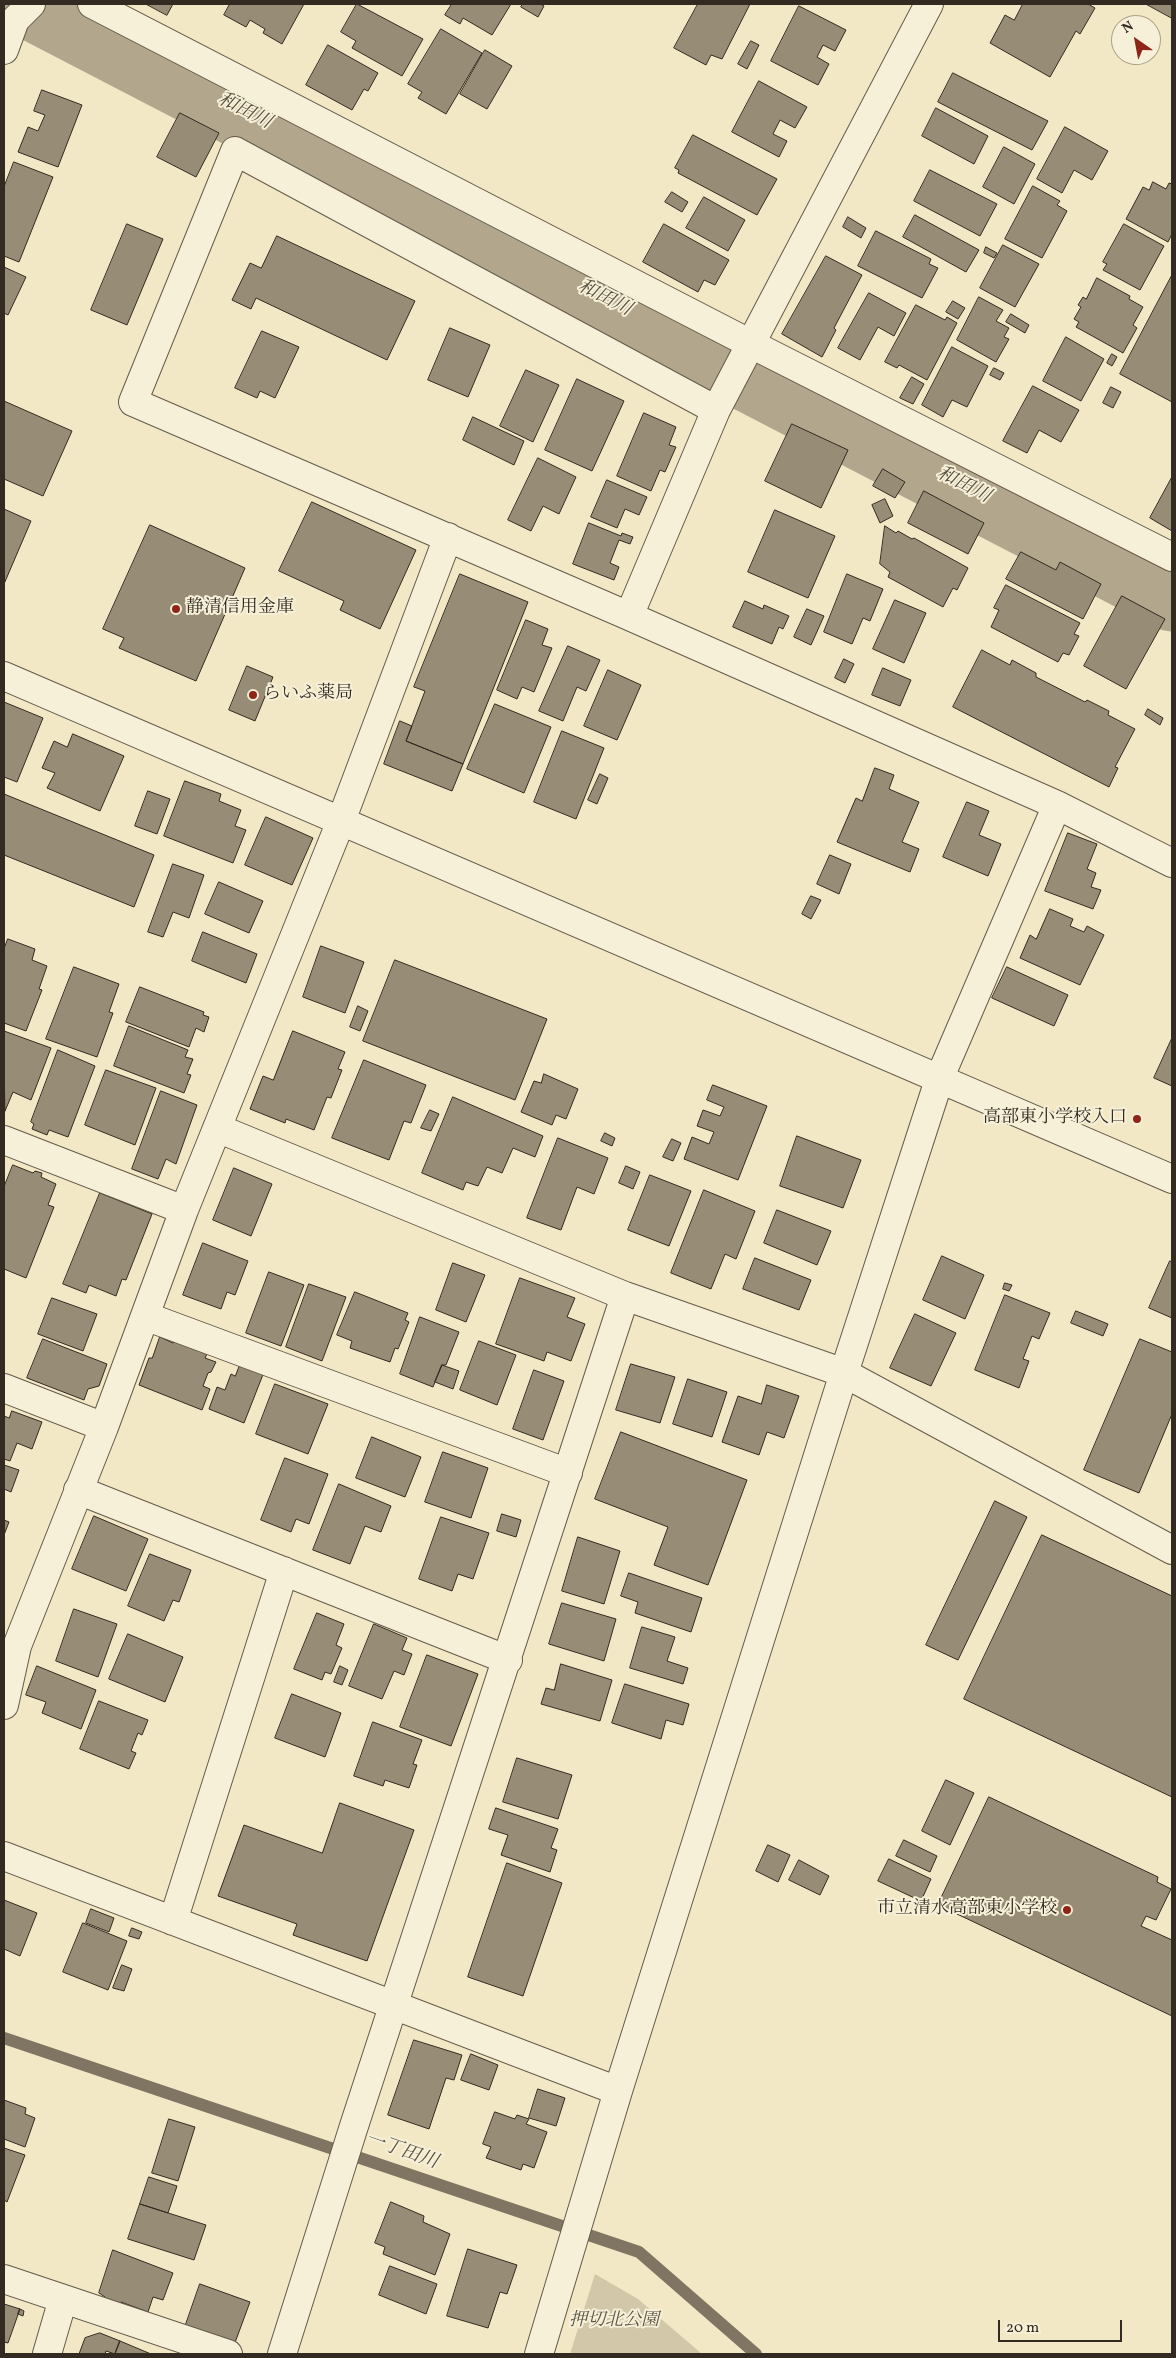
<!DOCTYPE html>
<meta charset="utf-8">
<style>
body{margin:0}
#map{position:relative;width:1176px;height:2358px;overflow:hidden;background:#f3e8c5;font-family:Vollkorn,serif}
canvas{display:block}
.frame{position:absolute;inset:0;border:5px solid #332a21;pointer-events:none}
.north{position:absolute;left:1111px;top:15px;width:50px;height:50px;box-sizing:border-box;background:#f7f0d9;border:1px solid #a9a18f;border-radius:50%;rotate:327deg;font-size:14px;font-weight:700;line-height:20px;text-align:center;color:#332a21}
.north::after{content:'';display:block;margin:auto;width:18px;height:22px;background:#8f2418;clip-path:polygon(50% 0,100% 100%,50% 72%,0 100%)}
.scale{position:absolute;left:998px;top:2320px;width:124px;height:22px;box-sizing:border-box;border:2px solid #332a21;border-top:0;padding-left:6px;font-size:15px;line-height:18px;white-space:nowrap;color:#332a21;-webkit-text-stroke:4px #f7f0d9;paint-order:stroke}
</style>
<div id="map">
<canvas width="1176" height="2358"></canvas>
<div class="frame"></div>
<div class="north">N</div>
<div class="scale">20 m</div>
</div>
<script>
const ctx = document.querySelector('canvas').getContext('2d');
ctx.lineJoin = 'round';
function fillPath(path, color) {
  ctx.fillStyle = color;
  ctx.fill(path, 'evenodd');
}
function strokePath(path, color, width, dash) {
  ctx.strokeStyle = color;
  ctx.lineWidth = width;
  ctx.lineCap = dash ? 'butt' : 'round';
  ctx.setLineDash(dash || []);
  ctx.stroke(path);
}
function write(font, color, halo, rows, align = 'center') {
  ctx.font = font + ' Vollkorn,"Noto Serif JP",serif';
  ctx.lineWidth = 4;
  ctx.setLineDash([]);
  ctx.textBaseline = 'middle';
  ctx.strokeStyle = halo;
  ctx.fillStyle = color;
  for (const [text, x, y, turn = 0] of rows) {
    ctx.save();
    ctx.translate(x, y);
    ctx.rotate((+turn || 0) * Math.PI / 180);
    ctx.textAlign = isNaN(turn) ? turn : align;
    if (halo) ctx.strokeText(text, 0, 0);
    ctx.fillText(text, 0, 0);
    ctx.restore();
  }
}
fillPath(new Path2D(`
 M595,2274L638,2299L702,2354H570Z`), '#d2c8a9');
strokePath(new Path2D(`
 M4,2038L639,2252L756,2354`), '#7f7562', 12);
strokePath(new Path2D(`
 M35,4L1172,594`), '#b2a78d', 75);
const building = new Path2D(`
 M146,4H173L167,15Z
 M230,4H304L282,44L263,33L265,29L250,20L246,27L224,15Z
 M357,4L423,39L402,76L352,48L356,41L341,32Z
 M452,4H511L492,35L463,18L460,24L445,15Z
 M523,4H540L544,6L538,17L521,7Z
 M698,4H750L722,59L711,55L706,65L674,48Z
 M1023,4H1088L1095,8L1080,34L1076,31L1050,77L990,43L1005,15L1014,20Z
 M1146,4H1172V18Z
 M799,6L846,30L835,51L823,45L817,57L829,64L818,85L771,61Z
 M441,29L482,53L446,114L418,98L422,92L408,84Z
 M751,41L759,45L747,69L738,64Z
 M328,45L378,73L368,91L364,89L352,110L306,85Z
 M485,50L512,66L487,109L460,94Z
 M953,73L1048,121L1032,150L938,102Z
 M759,81L807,107L795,128L780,120L773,134L787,141L779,157L732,132Z
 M42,90L82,105L58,167L18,152L28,127L38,131L45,115L34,111Z
 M936,108L988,136L974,164L922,136Z
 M180,113L219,133L196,177L157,157Z
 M1065,127L1108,151L1092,180L1074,170L1062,193L1037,179Z
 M693,135L777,179L757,215L678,173L679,170L675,168Z
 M1004,147L1035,164L1014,204L983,187Z
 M14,162L53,177L19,262L4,256V187Z
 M930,170L997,204L980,236L914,201Z
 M1153,182L1166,189L1169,183L1172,184V234L1168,242L1126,219L1143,187L1149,190Z
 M1033,186L1060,201L1057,205L1067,211L1042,258L1005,239Z
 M672,192L688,202L682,212L665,202Z
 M704,197L745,220L728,251L686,228Z
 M915,215L979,250L966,272L903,237Z
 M848,217L866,228L861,238L843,227Z
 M127,224L163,239L127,325L91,310Z
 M664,224L729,260L715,285L704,280L698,292L643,262Z
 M1124,224L1164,246L1140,290L1103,270L1107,264L1103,262Z
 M876,231L931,259L929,264L938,268L922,298L858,266Z
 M277,236L415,301L387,360L256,298L251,309L232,300L250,263L261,268Z
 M1003,245L1039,264L1015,307L980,288Z
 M986,247L997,253L994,258L984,253Z
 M826,256L862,275L834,328L836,330L822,357L782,334Z
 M4,267L26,277L8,315L4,313Z
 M1172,275V402L1120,374Z
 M1097,278L1130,296L1129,299L1143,307L1133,325L1137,328L1123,353L1076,327L1079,322L1074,319L1081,307L1078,305L1083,297L1086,299Z
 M869,293L906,313L894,336L878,327L860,360L838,348Z
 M979,297L1003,310L996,321L1009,328L1004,337L1009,339L996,362L957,340Z
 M953,301L965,308L958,319L946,312Z
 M916,305L945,320L947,317L957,323L927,380L899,365L897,368L885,362Z
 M1011,314L1029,325L1025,333L1006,322Z
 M450,328L490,345L468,397L428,380Z
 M262,331L299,347L275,398L260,391L257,398L235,388Z
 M1066,337L1104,359L1081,401L1043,381Z
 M952,347L988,366L967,407L952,400L943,417L922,405Z
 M1112,354L1117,357L1112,366L1107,363Z
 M994,368L1004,373L1000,380L990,375Z
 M526,370L559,385L533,442L500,426Z
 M912,377L924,384L913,404L900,398Z
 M577,379L624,401L592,471L545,450Z
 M1033,386L1079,410L1061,442L1039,430L1027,453L1003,441Z
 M1111,387L1121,392L1113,408L1103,403Z
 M4,401L72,431L43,496L4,479Z
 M644,413L676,427L669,445L676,447L665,472L660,470L651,491L617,476Z
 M473,417L524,441L514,465L463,440Z
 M792,424L848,450L821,508L765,481Z
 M538,458L576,477L559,514L543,506L531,531L508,520Z
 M883,469L905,482L895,498L873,486Z
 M1172,477V531L1150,518Z
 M607,480L647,497L639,515L625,509L617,528L591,517Z
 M924,491L984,523L968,554L908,523Z
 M885,499L893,516L880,523L872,505Z
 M312,502L416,550L380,629L340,610L344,601L279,571Z
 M4,509L31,521L4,584Z
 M775,510L835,536L808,598L748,572Z
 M589,523L621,536L622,533L633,537L630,544L619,540L610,563L619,567L614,580L573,564Z
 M150,525L245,568L196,681L119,648L124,638L103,629Z
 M885,526L896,533L898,531L912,539L914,538L968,568L957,590L953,588L943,607L888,577L890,572L880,564Z
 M1021,552L1056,570L1060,562L1101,584L1083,619L1006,579Z
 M460,574L528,602L463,764L406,741L425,691L414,687Z
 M847,574L883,589L870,621L863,618L852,644L824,632Z
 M1006,585L1080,623L1074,634L1079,636L1069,655L1063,653L1058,662L991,627L999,610L994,608Z
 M1122,596L1165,619L1126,689L1084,666Z
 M895,600L926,613L904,663L873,649Z
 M745,601L763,609L764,605L789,616L783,629L779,627L772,644L733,627Z
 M807,609L824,616L811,645L794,637Z
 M526,620L548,629L542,645L552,648L534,692L522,687L517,699L497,690Z
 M568,646L600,660L586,691L577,687L563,721L539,711Z
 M982,650L1010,665L1012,660L1036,673V677L1085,702L1087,700L1109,711L1108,715L1135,729L1115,767L1118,768L1109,787L953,707Z
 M844,659L854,664L845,683L835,678Z
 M247,666L273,677L255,721L229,710Z
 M883,668L911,680L900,706L872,695Z
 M608,670L641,685L617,740L584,726Z
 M4,702L43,718L17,782L4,777Z
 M495,704L551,727L524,793L467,769Z
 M1148,709L1163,718L1160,725L1145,715Z
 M400,721L412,726L406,741L463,764L452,791L384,764Z
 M562,731L604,748L576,819L534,802Z
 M73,734L124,756L100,811L47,788L55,773L42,768L54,741L67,747Z
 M875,768L894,775L889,789L919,802L902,842L919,849L910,872L837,842L856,798L862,801Z
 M600,774L608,778L597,804L588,800Z
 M185,781L221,794L219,801L241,810L235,826L246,830L233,863L164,836Z
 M148,791L170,799L157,834L135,826Z
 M4,794L154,855L134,907L4,855Z
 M967,802L989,811L979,835L1001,844L988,876L943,857Z
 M266,817L313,838L292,885L245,865Z
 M1068,833L1097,844L1087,869L1096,873L1091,887L1101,890L1093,909L1045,891Z
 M830,855L851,864L839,894L817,884Z
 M173,864L204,875L189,918L173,912L163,937L148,932Z
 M219,882L263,901L249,933L205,914Z
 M811,896L821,900L811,919L802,914Z
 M1050,909L1073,919L1070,926L1084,932L1087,926L1104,935L1080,985L1020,958L1030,935L1036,939Z
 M203,932L257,954L246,983L192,961Z
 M8,939L35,949L32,960L47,966L39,989L42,990L26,1031L4,1023V949Z
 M321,946L364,962L345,1013L303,997Z
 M395,960L547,1019L515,1100L363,1041Z
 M74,967L119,984L109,1012L113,1013L97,1057L46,1039Z
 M1007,967L1068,995L1054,1026L992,998Z
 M140,987L204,1012L203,1015L209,1017L204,1032L196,1028L189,1047L126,1022Z
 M358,1006L368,1011L360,1031L350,1027Z
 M129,1026L188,1050L185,1057L193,1059L187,1074L191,1075L184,1093L114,1066Z
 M4,1031L51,1048L31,1100L13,1092L5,1111Z
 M293,1031L345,1052L338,1069L342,1070L331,1098L327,1097L314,1130L286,1119L285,1123L250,1109L263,1076L273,1080Z
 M1172,1038V1086L1154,1078Z
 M58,1050L95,1066L68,1137L49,1130L47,1135L32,1129L34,1124L31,1122Z
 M364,1060L426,1085L411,1123L404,1121L389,1160L332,1138Z
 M106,1070L156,1088L135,1145L85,1125Z
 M544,1074L578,1089L566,1119L556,1115L552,1125L521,1112L534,1081L541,1083Z
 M713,1085L767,1106L738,1180L684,1159L692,1137L709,1144L714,1132L697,1126L703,1110L720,1116L724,1107L707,1100Z
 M161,1091L197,1105L176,1164L166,1159L158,1179L132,1169Z
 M453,1097L543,1136L535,1157L513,1148L502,1173L487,1167L478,1186L466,1182L463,1190L422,1173Z
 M430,1110L439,1114L431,1131L421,1128Z
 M605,1133L615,1138L612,1146L601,1141Z
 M797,1136L861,1160L843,1208L780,1186Z
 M558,1138L608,1158L594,1194L577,1187L561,1230L527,1218Z
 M672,1139L681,1143L673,1161L663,1157Z
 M13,1165L33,1173L35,1171L42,1173L41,1177L56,1184L48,1205L54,1207L26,1278L4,1269V1187Z
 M626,1166L640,1172L633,1189L619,1183Z
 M234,1168L272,1184L251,1236L213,1220Z
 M650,1175L691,1191L669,1246L628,1230Z
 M704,1190L755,1211L736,1259L725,1254L711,1289L671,1273Z
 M100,1193L152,1214L126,1280L122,1279L116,1296L89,1285L86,1293L63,1284Z
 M777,1210L831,1231L817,1265L764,1243Z
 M203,1243L248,1261L235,1295L227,1292L221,1309L183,1295Z
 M942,1256L984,1275L965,1319L923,1300Z
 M755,1258L811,1280L799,1310L743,1289Z
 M1170,1261L1172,1262V1318L1149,1308Z
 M453,1263L485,1275L466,1322L436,1310Z
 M269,1272L304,1285L281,1346L246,1333Z
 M520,1278L575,1298L567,1317L585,1324L571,1361L547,1352L544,1361L496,1344Z
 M1005,1283L1012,1285L1009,1291L1003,1289Z
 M309,1284L346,1297L322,1361L286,1347Z
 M355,1292L408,1313L405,1320L409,1322L398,1349L395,1348L390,1362L350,1348L352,1341L337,1335Z
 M1005,1295L1050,1313L1039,1339L1032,1336L1023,1359L1029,1361L1019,1388L975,1370Z
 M52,1298L97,1314L83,1351L38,1334Z
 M1076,1311L1108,1324L1103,1336L1071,1323Z
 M915,1314L956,1333L931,1386L890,1368Z
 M420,1317L459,1332L446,1365H442L433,1387L400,1374Z
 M160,1337L173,1343L176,1340L208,1352L205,1358L216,1362L211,1372L208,1373L203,1386L210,1389L202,1410L139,1385L149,1358H152Z
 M43,1339L107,1364L99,1386L88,1389L84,1400L27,1378Z
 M1140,1339L1172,1352V1414L1139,1493L1084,1470Z
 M479,1341L516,1355L497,1405L460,1390Z
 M631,1364L675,1377L660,1423L616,1410Z
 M240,1365L264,1372L244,1423L209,1409L217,1387L225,1390L231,1374L235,1376Z
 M442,1365L459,1371L453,1389L435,1382Z
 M534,1370L564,1381L543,1440L513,1429Z
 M688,1379L727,1392L712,1437L673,1424Z
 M275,1384L328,1404L308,1454L256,1434Z
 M767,1385L799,1396L784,1438L767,1432L759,1455L722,1442L738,1396L761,1404Z
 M12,1411L42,1422L32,1449L17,1443L10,1461L4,1459V1416L9,1418Z
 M621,1432L747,1480L708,1585L654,1565L668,1527L595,1499Z
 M372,1437L421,1457L405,1497L356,1478Z
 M443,1452L488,1468L471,1518L425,1502Z
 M285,1458L328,1474L309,1524L296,1519L291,1532L261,1520Z
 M4,1465L19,1470L11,1492L4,1489Z
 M339,1484L391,1506L381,1532L365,1526L350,1564L313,1550Z
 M995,1501L1027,1517L958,1660L926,1645Z
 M502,1514L521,1520L516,1537L497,1531Z
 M94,1516L148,1539L126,1591L72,1569Z
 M441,1517L489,1533L473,1579L458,1574L452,1591L419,1579Z
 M4,1520L9,1522L4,1535Z
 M1042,1535L1172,1596V1797L964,1699Z
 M578,1537L620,1551L604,1604L562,1591Z
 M150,1554L191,1570L179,1602L173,1600L164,1621L128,1606Z
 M629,1573L702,1598L691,1632L635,1613L638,1602L621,1596Z
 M562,1603L616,1619L604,1661L549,1644Z
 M74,1609L117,1624L98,1677L56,1661Z
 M317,1613L344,1624L336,1645L342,1648L331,1674L325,1672L322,1680L294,1669Z
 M374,1624L407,1638L402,1650L412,1654L404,1675L394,1671L382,1699L349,1686Z
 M642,1627L675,1637L667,1661L688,1668L683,1684L630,1668Z
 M128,1634L183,1657L165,1702L109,1679Z
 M427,1655L478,1674L451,1746L400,1727Z
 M561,1664L612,1680L600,1721L541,1704L546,1688L554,1690Z
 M37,1666L96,1690L81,1729L42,1713L46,1702L26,1695Z
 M340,1666L348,1670L342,1685L334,1682Z
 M625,1684L689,1704L683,1725L666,1720L661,1739L612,1723Z
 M292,1694L341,1713L325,1757L275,1738Z
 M99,1701L148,1720L142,1735L138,1733L131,1751L136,1753L129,1769L80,1749Z
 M373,1722L422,1740L413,1764L417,1765L409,1788L385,1780L383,1786L354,1776Z
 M517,1758L572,1775L558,1819L503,1802Z
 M946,1780L974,1793L950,1845L922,1831Z
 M989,1797L1158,1877L1157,1882L1171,1889L1156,1920L1146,1916L1141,1926L1172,1940V2016L938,1905Z
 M340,1803L414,1830L367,1961L293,1935L297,1924L218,1896L244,1825L322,1853Z
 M496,1808L558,1829L551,1848L557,1850L550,1872L501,1855L508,1835L489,1829Z
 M904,1840L937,1856L930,1872L896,1856Z
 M768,1845L790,1855L778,1882L756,1871Z
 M889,1859L931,1879L921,1901L878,1881Z
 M799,1860L829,1876L820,1895L789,1880Z
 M507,1863L562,1883L523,1996L468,1977Z
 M4,1900L37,1913L20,1956L4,1949Z
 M91,1909L114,1918L109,1932L86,1923Z
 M83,1923L127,1941L108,1990L63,1972Z
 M132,1928L142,1932L139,1939L129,1936Z
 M122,1965L132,1969L124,1991L113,1988Z
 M414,2040L462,2055L454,2080L446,2078L429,2129L388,2115Z
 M471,2054L498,2065L489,2090L461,2080Z
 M538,2089L565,2098L556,2126L529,2118Z
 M4,2100L26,2108L25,2114L35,2118L25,2147L4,2139Z
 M495,2112L515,2119L517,2115L529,2119L526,2124L547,2132L534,2168L523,2164L521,2170L486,2158L491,2147L483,2144Z
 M169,2119L195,2127L178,2181L152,2173Z
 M4,2148L25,2155L7,2202L4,2200Z
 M149,2177L177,2186L168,2213L140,2204Z
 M391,2202L424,2216L423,2222L450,2234L435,2275L383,2254L385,2247L375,2243Z
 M140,2204L206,2225L194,2260L128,2239Z
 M468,2249L517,2265L507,2294L500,2292L488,2328L447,2316Z
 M113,2250L173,2273L163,2300L153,2297L148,2312L121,2302L120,2306L105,2301V2297L99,2293Z
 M390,2266L437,2284L426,2314L379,2295Z
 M200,2284L250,2302L233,2348L184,2330Z
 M4,2304L20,2309L8,2343L4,2342Z
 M20,2309L24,2311L23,2316L18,2314Z
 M100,2333L120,2341L115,2354L106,2351L105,2354H79L85,2338Z
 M120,2341L151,2354H115Z`);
fillPath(building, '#978d76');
strokePath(building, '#332a21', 1);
const minor = new Path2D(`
 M92,4L751,344L1172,557
 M929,4L716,410L629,616L1057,805L1172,863
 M4,50L15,20L31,4
 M629,616L133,402L235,151L716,410
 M4,676L1172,1179
 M217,1128L625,1296L844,1373L1172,1550
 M4,1140L184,1210
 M145,1316L568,1473
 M4,1388L104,1427
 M78,1490L508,1660
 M4,1705L17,1646L104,1427L184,1210L341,821L448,537
 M4,1856L618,2091
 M173,1921L284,1571
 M4,2279L228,2354
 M47,2354L63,2299
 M282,2354L354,2126L625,1296
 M539,2354L618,2091L844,1373L940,1077L1057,805`);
strokePath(minor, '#635a4a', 30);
strokePath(minor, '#f7f0d9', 28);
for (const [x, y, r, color] of [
 [176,609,5,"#8f2418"],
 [253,695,5,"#8f2418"],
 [1137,1119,5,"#8f2418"],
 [1067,1910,5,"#8f2418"]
]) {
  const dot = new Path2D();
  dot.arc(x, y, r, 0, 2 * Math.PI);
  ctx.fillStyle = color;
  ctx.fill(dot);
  strokePath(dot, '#f7f0d9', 2);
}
write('18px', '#332a21', '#f7f0d9', [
 ["静清信用金庫",186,609],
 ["らいふ薬局",263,695],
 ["高部東小学校入口",1127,1119,"right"],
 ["市立清水高部東小学校",1057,1910,"right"]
], 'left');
write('italic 18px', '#5b5243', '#f7f0d9', [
 ["押切北公園",614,2322]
]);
write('italic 19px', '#595041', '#f7f0d9', [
 ["和田川",244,112,27],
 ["和田川",604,299,27],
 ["和田川",963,486,27],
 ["一丁田川",401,2152,19]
]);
</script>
